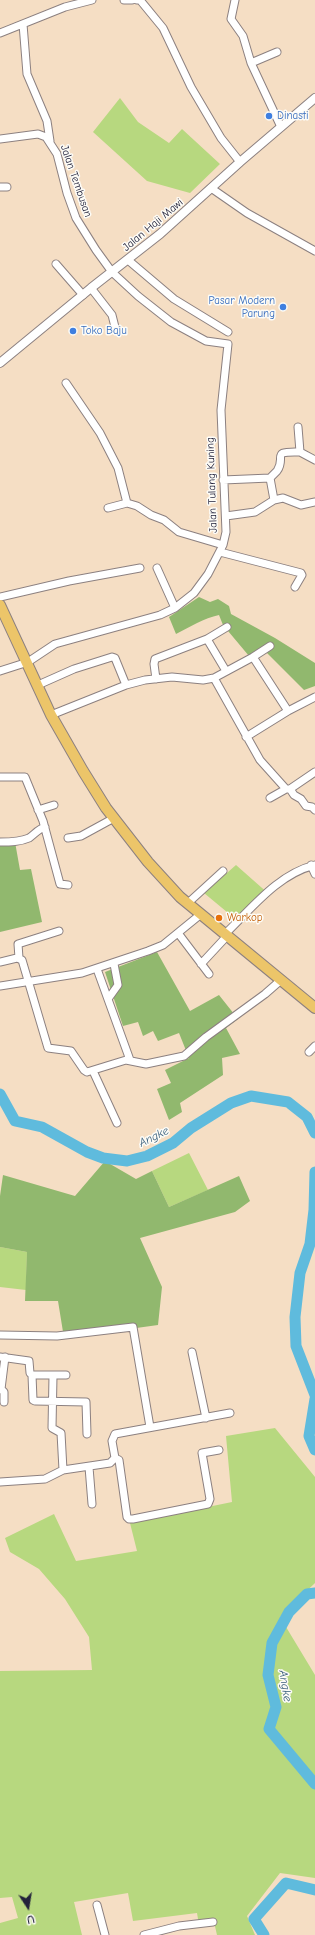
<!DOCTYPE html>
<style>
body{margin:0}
#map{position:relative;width:315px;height:1935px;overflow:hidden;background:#f5dec4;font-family:"Comic Neue",sans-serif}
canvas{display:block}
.north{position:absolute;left:8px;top:1887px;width:40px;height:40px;-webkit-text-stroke:3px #fdfcf7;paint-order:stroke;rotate:168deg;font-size:11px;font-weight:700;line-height:16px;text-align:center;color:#22223b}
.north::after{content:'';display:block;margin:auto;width:14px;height:18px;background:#22223b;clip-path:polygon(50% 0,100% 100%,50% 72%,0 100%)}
</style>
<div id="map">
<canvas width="315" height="1935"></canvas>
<div class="north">U</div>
</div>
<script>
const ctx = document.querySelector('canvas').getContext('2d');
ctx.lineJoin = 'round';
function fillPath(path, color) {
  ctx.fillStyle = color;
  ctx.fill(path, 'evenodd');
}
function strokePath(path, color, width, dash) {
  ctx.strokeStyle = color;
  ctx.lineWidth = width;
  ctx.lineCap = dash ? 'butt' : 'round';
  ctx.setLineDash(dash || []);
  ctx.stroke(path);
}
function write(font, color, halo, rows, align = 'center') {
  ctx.font = font + ' "Comic Neue",sans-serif';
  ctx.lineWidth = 3;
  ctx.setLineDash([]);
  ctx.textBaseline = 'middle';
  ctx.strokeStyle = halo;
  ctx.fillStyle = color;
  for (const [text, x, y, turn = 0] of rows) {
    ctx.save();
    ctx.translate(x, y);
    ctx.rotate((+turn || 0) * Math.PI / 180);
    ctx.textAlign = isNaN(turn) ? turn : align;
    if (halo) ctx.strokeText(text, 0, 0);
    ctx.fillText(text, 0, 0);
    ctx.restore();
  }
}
fillPath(new Path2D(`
 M120,98L138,122L169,143L182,129L220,164L190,193L147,181L93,132Z
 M236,865L270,895L239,922L204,893Z
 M189,1153L208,1190L169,1207L152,1171Z
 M0,1247L27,1252L26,1290L0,1287Z
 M275,1428L315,1477V1583L280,1617L315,1675V1878L280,1873L247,1916L255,1935H217L214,1922L199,1925L197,1913L133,1921L128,1893L74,1902L82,1935H0V1923L18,1918L12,1897L0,1898V1671L92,1670L89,1637L65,1599L39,1569L10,1552L5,1538L54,1514L76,1561L137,1551L130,1523L232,1502L226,1436Z`), '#b7d87f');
fillPath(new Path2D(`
 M199,597L210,602L218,599L229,606L231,614L275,638L315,663V686L304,690L261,647L249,656L223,625L219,615C204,618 190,627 176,634L169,617Z
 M15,842L20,870L31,869L42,922L0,932V844Z
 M157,952L190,1011L219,995L238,1019L226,1028L240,1054L222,1058L223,1075L180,1103L182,1112L169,1120L157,1089L171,1083L165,1070L189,1058L179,1033L158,1041L153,1031L143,1036L138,1022L123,1026L105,972Z
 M105,1161L136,1179L152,1171L169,1207L239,1176L250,1201L235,1212L140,1238L162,1287L158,1325L64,1338L58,1301H25L27,1252L0,1247V1196L3,1175L75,1196Z`), '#91b86e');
strokePath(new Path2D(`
 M0,1094L15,1121L42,1127L87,1152L103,1158L127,1161L147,1156L173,1143L191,1128L231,1103L251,1096L288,1102L307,1117L315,1133
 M315,1172L314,1210L310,1244L300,1273L295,1317L296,1346L315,1395
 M315,1399L309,1436L315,1450
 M315,1593L307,1594L289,1612L272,1643L268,1675L276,1707L269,1729L315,1784
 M264,1935L254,1919L286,1883L315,1890`), '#5fbbdd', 11);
const minor = new Path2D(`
 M124,0H132
 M137,0H140L163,28L191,87L221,138L240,162
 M235,0L231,19L243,36L251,63L281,127
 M23,24L27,74L47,121L50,141
 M0,33L65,7L92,0
 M251,63L277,52
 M0,139L38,134L46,137L57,154L67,193L76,218L96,250L112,272L138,296L171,322L206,341L228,344L221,410L226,532L223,545L208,574L194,593L175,608L160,615L55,644L28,662L0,671
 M0,187H7
 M211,188L247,213L315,251
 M128,260L174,299L228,332
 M56,264L83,295
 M91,288L112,315L115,327
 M66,383L100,433L118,468L127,503L137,506L151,515L164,520L179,532L223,545
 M298,427L300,452L315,460
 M223,480L270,478C272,476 275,473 277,471C287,457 269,451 300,452
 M274,500L283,498L301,505L315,502
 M108,508L127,503
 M226,516L255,512L274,500L270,478
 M220,552L301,573L302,575L295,587
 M157,568L175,608
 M0,597L69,581L140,568
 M207,639L226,671
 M253,657L288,711
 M214,678L260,760L286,789
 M156,679L154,664L155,659L207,639L227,627
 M38,685L74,669L112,657L115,658L126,685
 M51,715L126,685L145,680L172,677L203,680L214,678L253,657L270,646
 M246,737L288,711L315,697
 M0,777H25L43,821L60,884L68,885
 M290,789L294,795L301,799L306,806L312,807L315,810
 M270,798L286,789H290L315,772
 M38,810L54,805
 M68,838L81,836L114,818
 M0,842C10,842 20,842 29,838C35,834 38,829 45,827
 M311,865L315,874
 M188,903L223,871
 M178,933L209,974
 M225,934C252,908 278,874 315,865
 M19,958L18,944L59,931
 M0,962L17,958L22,960L48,1048L71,1051L84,1070L87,1072L126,1060L146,1064L184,1056L206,1037L265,994L281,980
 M201,964L227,936
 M97,969L130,1060
 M0,986L82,973L148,951L163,945L201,914
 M108,999L118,985L114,964
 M309,1052L315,1046
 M93,1071L117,1123
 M0,1335L57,1336L133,1327L150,1427
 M192,1352L206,1418
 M0,1357L29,1361L30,1373L32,1375H66
 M32,1375L33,1400L35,1401L86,1402L87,1434
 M53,1376L52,1428L61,1433L63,1470
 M4,1402V1392L1,1389L5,1357
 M115,1458L119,1460L127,1517L129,1519H133L208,1504L210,1499L202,1453L219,1450
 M89,1467L92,1504
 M0,1482L45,1479L63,1470L110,1463L115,1458L112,1441L115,1434L230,1413
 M97,1905L105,1935
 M144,1935L179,1926L213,1922`);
const tertiary = new Path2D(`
 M0,363L91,288L160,234L240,162L315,98`);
const primary = new Path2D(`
 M0,605L51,715L83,771L106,808L148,862L180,897L315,1008`);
strokePath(minor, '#8c8080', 9);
strokePath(tertiary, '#8c8080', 10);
strokePath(primary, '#8c8080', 12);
strokePath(minor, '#fff', 7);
strokePath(tertiary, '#fff', 8);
strokePath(primary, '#ecc569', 10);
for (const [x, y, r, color] of [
 [269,116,4,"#3f7fe0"],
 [283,307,4,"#3f7fe0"],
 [73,331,4,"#3f7fe0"],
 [219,918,4,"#e8710a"]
]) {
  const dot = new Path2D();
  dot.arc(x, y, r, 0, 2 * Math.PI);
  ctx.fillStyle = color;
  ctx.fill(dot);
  strokePath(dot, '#fdfcf7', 1.5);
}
write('11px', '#366cbe', '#fdfcf7', [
 ["Dinasti",277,116],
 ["Pasar Modern",275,301,"right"],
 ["Parung",275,314,"right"],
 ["Toko Baju",81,331]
], 'left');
write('11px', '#22223b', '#fdfcf7', [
 ["Jalan Tembusan",76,181,71],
 ["Jalan Haji Mawi",153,225,-40],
 ["Jalan Tulang Kuning",212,485,-92]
]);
write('11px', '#c56008', '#fdfcf7', [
 ["Warkop",227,918]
], 'left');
write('italic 12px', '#3a5f7c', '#fdfcf7', [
 ["Angke",154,1137,-26],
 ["Angke",285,1686,81]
]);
</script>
